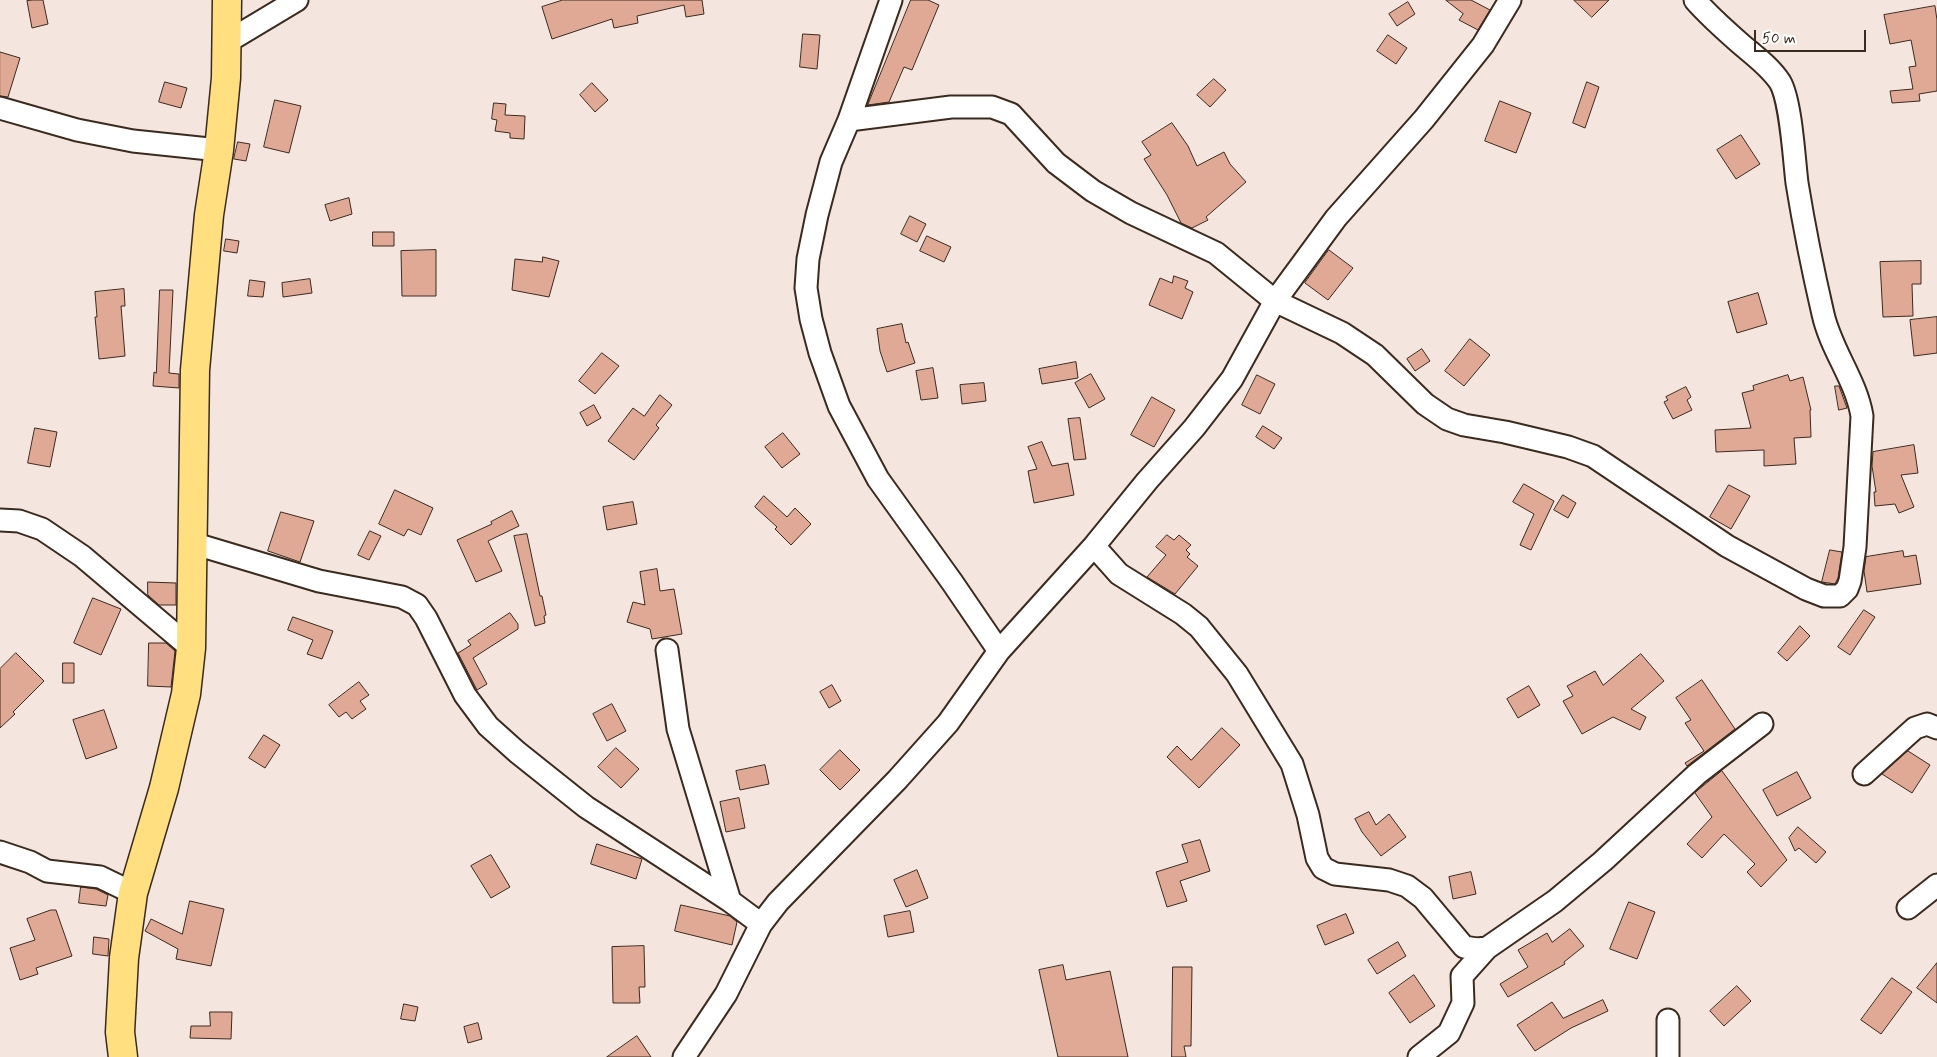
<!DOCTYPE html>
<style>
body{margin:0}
#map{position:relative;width:1937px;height:1057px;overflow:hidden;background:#f5e5df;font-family:Mynerve,sans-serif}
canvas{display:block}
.scale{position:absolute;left:1754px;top:30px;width:112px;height:22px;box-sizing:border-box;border:2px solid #3b2a1e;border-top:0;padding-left:6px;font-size:15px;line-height:18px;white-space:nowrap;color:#3b2a1e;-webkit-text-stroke:4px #fff;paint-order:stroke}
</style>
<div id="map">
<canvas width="1937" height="1057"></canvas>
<div class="scale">50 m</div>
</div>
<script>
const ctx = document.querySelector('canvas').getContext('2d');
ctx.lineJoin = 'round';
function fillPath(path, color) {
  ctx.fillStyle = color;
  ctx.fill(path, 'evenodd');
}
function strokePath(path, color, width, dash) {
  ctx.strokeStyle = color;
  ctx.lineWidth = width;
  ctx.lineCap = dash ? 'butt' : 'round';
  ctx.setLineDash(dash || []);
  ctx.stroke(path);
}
const building = new Path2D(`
 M33,0H43L48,24L32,28L27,1Z
 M563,0H702L704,14L686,17L684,5L637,16L638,23L614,28L612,19L552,39L542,7Z
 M911,0H928L939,5L912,70L904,67L889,102L868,105Z
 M1446,0H1471L1490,10L1478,30L1459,20L1463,14Z
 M1574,0H1609L1592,17Z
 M1408,2L1415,14L1397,26L1389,14Z
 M1935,6L1937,20V91L1919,94L1920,101L1892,103L1890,91L1913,89L1909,67L1916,66L1911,40L1890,44L1884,15Z
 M803,34L820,35L817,69L800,67Z
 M1388,35L1407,48L1396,64L1377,51Z
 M0,52L20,58L8,97L0,96Z
 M1214,79L1226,90L1210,107L1197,95Z
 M165,82L187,88L181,108L159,102Z
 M1587,82L1599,87L1585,128L1573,123Z
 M592,83L608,100L595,112L580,95Z
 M275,100L301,106L289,153L264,147Z
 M1500,101L1531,113L1516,153L1485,141Z
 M494,103L506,104L505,115L525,116L524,139L510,138V133L495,131L497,120L492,119Z
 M1172,123L1188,146L1197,166L1224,152L1230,164L1246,182L1206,217L1208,220L1192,228L1181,223L1167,195L1144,159L1151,155L1142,142Z
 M1741,135L1760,164L1736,179L1717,150Z
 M238,142L250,144L246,161L234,159Z
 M349,198L352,214L330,221L325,205Z
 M910,216L926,224L917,242L901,234Z
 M373,232H394V246H373Z
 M927,236L951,247L944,262L920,251Z
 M226,239L239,241L237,253L224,251Z
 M436,250V296H402L401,251Z
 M1329,250L1353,268L1328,300L1305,283Z
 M543,257L559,261L549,297L512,290L515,259L542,262Z
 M1921,261V284H1912L1913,316L1883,317L1880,262Z
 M1174,276L1188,281L1185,288L1193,292L1182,319L1149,305L1160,278L1172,283Z
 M310,279L312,293L283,297L282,283Z
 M250,280L265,282L263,297L248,296Z
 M124,289L125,306H121L125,356L99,359L95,317H97L95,292Z
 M160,290H173L169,373L179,374V388L153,386L154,372L156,373Z
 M1758,293L1767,324L1737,333L1728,302Z
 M1937,317V353L1914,356L1910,320Z
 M902,324L906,343L908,342L915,363L887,372L880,351L877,329Z
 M1470,339L1490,355L1464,386L1445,371Z
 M1422,349L1430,361L1415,371L1407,359Z
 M602,353L619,366L595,394L579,381Z
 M1076,362L1078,378L1042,384L1039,369Z
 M933,368L938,398L921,400L916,371Z
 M1091,374L1105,399L1089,408L1075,383Z
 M1257,375L1275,384L1260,414L1242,405Z
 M1788,375L1790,381L1803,377L1811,410H1810L1811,437L1794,438L1796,464L1764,466V450L1716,452L1715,430L1751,428L1742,393L1754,390L1753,386Z
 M984,383L986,401L962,404L960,385Z
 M1835,386H1839L1847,408L1839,410Z
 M1686,387L1691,397L1687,400L1692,410L1673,419L1664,402L1668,400L1666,397Z
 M660,395L672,405L656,425L659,428L634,460L608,441L633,408L644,416Z
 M1152,397L1175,410L1154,447L1131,435Z
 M594,405L601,418L587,426L580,413Z
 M1080,418L1086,459L1074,460L1068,419Z
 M1263,426L1282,438L1274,449L1256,437Z
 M35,428L57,432L50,467L28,463Z
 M783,433L800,454L782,468L765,447Z
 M1042,442L1052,466L1068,463L1074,495L1034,503L1028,471L1037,469L1028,447Z
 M1914,445L1918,473L1901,475L1914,507L1899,513L1895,504L1875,506L1874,492H1876L1872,466L1873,452Z
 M1524,484L1554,501L1531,550L1520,545L1534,514L1513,502Z
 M1729,485L1750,496L1731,529L1710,517Z
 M395,490L433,508L421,535L408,529L404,536L379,524Z
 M1563,495L1576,503L1568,518L1554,510Z
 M764,496L787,517L795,508L811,524L791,545L775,529L777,527L755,507Z
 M633,502L637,524L607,530L603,507Z
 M512,511L519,526L488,541L502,571L476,582L457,540L492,524L491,522Z
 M281,512L314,521L300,562L268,551Z
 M370,531L381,536L369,560L358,555Z
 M527,534L540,596H542L546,615L544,616L545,623L535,626L514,536Z
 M1167,535L1174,540L1179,535L1191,545L1186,550L1190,554L1187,557L1198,566L1175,594L1147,577L1166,555L1156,547Z
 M1830,550L1842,552L1838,578L1835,584L1822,582Z
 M1903,551L1904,557L1916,555L1921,584L1867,592L1864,571L1866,557Z
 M657,569L660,591L674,589L682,634L652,639L650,629L627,622L633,602L645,605L640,572Z
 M148,582L176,583V605H159L148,595Z
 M93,598L121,609L101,655L74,643Z
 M1864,610L1875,617L1850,655L1838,647Z
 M510,613L518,624V629L473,658L487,684L477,690L458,653L471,645L468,641Z
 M293,617L333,631L322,659L307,654L313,640L288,630Z
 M1800,626L1810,636L1787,661L1778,653Z
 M149,643H166L175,651L171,687L148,686Z
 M16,653L44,681L13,712L15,714L0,728V669Z
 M1641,654L1664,681L1631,709L1646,717L1640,730L1613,717L1582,734L1563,701L1573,696L1567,686L1595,671L1603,685Z
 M63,663H74V683H63Z
 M1702,680L1735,729L1687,766L1685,763L1704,751L1685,723L1691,720L1676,698Z
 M359,682L369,695L360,701L366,709L352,719L346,712L339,717L329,705Z
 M832,685L841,701L829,708L820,692Z
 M1529,686L1540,705L1518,718L1507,699Z
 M612,704L626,731L607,741L593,714Z
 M104,710L117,748L86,759L73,720Z
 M1222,728L1240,745L1199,788L1167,757L1177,746L1191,760Z
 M264,735L280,745L265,768L249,758Z
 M616,748L639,769L621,788L598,767Z
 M840,750L860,770L840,790L820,770Z
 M1908,751L1930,765L1912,793L1882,774Z
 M765,765L769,784L740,790L736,771Z
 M1722,771L1787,860L1761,887L1747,872L1755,864L1724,834L1702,858L1687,844L1712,817L1695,793Z
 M1797,772L1811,798L1777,816L1763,790Z
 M739,798L745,828L726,832L720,802Z
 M1369,812L1376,825L1389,814L1406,837L1381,856L1362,832L1355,819Z
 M1798,827L1826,852L1816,863L1799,848L1795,851L1789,838Z
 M1200,840L1210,871L1180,881L1187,901L1167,907L1156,872L1188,862L1182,845Z
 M597,844L642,859L636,879L591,864Z
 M491,855L510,887L491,898L471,866Z
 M917,870L928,898L906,907L894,880Z
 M1471,872L1476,894L1453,899L1449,877Z
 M81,887L96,889L108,895L106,906L79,903Z
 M190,901L224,909L211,966L176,959L178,949L145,931L151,919L182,934Z
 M1629,902L1655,912L1637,959L1610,949Z
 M681,905L730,916L737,922L732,945L675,931Z
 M51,910H56L72,956L36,968L38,974L20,980L10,948L35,940L27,919Z
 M910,911L914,932L888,937L884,916Z
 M1346,914L1354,933L1325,945L1317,926Z
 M1570,929L1584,946L1564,962L1565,964L1508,997L1500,984L1528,967L1518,950L1547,933L1552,942Z
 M94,937L109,939L108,956L93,954Z
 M1398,942L1406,956L1377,974L1368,960Z
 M644,946L645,987H639L640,1003H613L612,947Z
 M1937,963V1003L1917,988Z
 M1063,965L1066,980L1110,971L1128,1057H1058L1039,970Z
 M1173,967H1192L1191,1046H1184L1186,1057H1172Z
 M1414,975L1435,1006L1410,1023L1389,993Z
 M1892,978L1912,992L1881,1034L1861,1020Z
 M1737,986L1751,1001L1724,1026L1710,1011Z
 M1603,1000L1608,1011L1571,1028L1535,1051L1517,1025L1552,1002L1563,1018Z
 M404,1004L418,1007L415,1021L401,1019Z
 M210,1012H232L231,1039L190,1038L191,1026H210Z
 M478,1023L482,1039L468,1043L464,1027Z
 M637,1036L651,1057H607Z`);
fillPath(building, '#dfa995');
strokePath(building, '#3b2a1e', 1);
const minor = new Path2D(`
 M891,0L849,120L831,162L817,215L808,259L806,288L811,319L820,353L839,406L878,479L952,582L999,651
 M227,42L297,0
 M0,108L77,130L133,141L219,150
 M849,120L951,107H992L1011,114L1056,163L1093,191L1131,213L1216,253L1275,301L1342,333L1375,355L1425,404L1447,419L1464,425L1505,432L1568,447L1593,456L1727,546L1806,589L1824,596H1840L1847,589L1850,581L1855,547L1862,416C1856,380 1831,350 1823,314C1813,271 1804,226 1797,183C1794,158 1791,101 1780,82C1770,67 1755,56 1742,45C1726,31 1709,16 1695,0
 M0,520L19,521L42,529L82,556L191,648
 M192,543L319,581L402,597L417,605L426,618L465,695L488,726L517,752L586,807L730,901L761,924
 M1094,546L1119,574L1183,614L1199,627L1237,674L1292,764L1308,815L1317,858L1323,868L1335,874L1389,880L1407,886L1423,898L1464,947L1477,949L1487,948L1555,901L1603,861L1697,774L1762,724
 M667,650L678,729L730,901
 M1864,774L1915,728L1927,724L1937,728
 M0,852L30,862L47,871L100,877L133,893
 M1908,908L1937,885
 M684,1057L726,994L761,924L778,902L897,780L948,723L999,651L1094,546L1147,481L1194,428L1232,379L1275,301L1336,218L1424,119L1483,45L1510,0
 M1419,1057L1449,1033L1463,1003L1462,976L1487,948
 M1668,1057V1020`);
const major = new Path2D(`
 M123,1057L120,1032L124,958L133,893L164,788L186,694L191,648L195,370L209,215L219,150L226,78L227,0`);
strokePath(minor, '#3b2a1e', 25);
strokePath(major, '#3b2a1e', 31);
strokePath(minor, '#fff', 21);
strokePath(major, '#ffdf80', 28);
</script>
